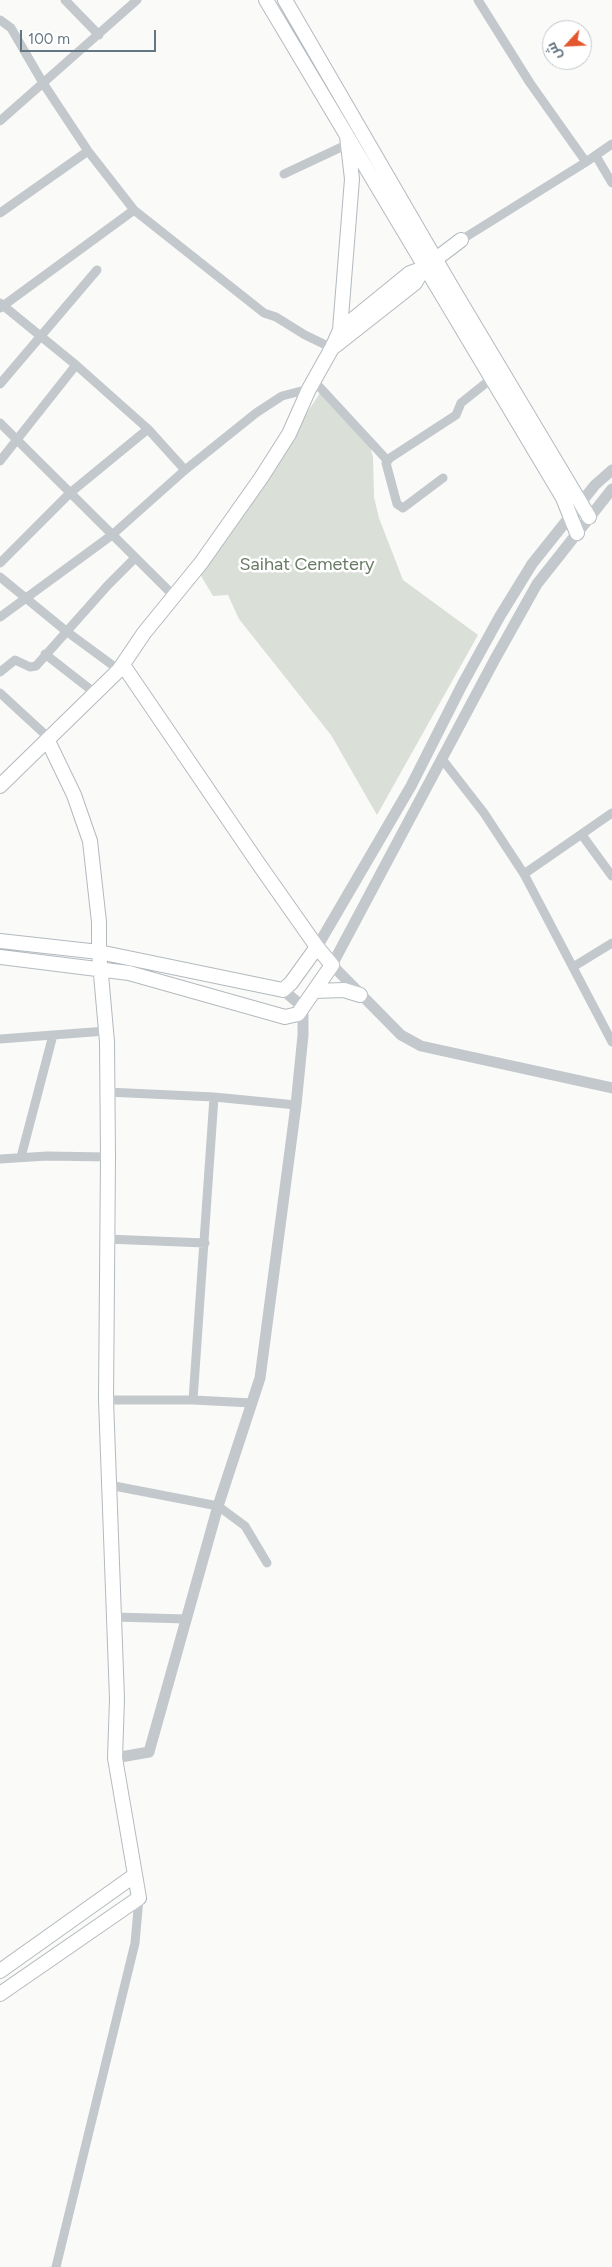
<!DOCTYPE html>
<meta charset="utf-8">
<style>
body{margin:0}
#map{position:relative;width:612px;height:2267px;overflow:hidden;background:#fafaf8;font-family:Figtree,Cairo,sans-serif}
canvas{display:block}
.north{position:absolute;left:542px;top:20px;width:50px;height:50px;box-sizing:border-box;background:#fff;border:1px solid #c1c8cd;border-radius:50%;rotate:245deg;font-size:14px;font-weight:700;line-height:20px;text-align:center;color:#657683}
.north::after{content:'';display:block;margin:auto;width:18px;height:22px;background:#e4572e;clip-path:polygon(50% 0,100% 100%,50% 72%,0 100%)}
.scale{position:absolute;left:20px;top:30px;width:136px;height:22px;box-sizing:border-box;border:2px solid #657683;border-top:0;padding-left:6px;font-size:15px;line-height:18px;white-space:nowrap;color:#657683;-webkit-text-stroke:4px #fff;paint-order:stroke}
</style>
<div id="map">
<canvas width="612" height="2267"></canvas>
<div class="north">ش</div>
<div class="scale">100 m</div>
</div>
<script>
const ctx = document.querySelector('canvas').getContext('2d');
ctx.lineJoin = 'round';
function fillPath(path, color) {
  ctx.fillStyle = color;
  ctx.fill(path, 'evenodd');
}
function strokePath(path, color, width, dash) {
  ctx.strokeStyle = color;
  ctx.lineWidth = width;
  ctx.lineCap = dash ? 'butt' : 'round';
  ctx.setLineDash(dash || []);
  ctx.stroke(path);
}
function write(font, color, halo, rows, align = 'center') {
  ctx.font = font + ' Figtree,sans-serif';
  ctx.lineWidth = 5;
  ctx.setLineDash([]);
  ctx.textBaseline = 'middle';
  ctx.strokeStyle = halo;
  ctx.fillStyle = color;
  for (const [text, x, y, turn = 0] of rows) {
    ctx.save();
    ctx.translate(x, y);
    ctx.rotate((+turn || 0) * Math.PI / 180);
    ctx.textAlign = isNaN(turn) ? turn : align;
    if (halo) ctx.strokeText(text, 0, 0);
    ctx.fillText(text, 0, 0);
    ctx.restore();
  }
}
fillPath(new Path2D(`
 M320,393L369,443L373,457L374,497L379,518L403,580L478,635L377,815L331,735L239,619L228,595L213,596L200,574Z`), '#dadfd7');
const secondary = new Path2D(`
 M266,0L563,498L577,533
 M285,0L451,286L589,517
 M340,330L410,273L424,268L461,240
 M335,346L415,283L424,268
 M0,786L119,670L144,633L201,563L261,478L289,434L309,389L332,348L340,330L352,179L347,136
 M0,941L99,952L283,990L291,983L317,947
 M0,957L129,973L285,1017L298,1014L332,965L317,947L258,863L123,665
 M314,991L344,990L360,995
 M0,1971L135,1875
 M0,1994L139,1898L115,1758L117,1699L106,1400L108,1157L107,1042L99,952V922L90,841L74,795L48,741`);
strokePath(secondary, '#b3babf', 16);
strokePath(new Path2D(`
 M65,0L99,35
 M478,0L530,83L586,162
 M0,20L11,28L43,83L88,151L134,210L264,313L276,317L305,335L332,348
 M0,121L137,0
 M596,156L612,183
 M284,174L348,144
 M0,213L88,151
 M461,240L586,162L612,144
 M0,303L76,365L148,429L185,470
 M0,308L134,210
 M314,381L387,460
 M0,384L97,270
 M0,423L174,596
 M0,461L76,365
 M443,478L403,508L397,504L386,463L390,458L456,415L461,403L491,379
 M0,563L70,493L148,429
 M0,577L66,631L119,670
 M0,617L112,535L185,470L256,413L282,396L309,389
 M45,654L95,693
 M0,672L15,660L30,667L36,666L108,585L135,558
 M0,693L50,739
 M442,759L484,813L524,874L612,1042
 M582,835L612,876
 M524,874L612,813
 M573,967L612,943
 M0,1039L106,1031
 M107,1092L214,1097L296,1105
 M21,1157L53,1035
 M0,1159L47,1156L108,1157
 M107,1239L205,1243
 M106,1400H193L252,1403
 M193,1400L214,1097
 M109,1485L218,1506L245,1526L267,1563
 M114,1617L187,1619
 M56,2267L135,1943L139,1898`), '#c3c8cc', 9);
strokePath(new Path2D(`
 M612,489L537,584L495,659L332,965L401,1035L421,1046L612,1088
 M317,947L411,786L462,685L500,616L532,564L595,485L612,470
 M115,1758L149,1752L218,1506L260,1378L296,1105L303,1035V1007L283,990`), '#c3c8cc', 11);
strokePath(secondary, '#fff', 14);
write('18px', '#687a64', '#fff', [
 ["Saihat Cemetery",307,565]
]);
</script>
